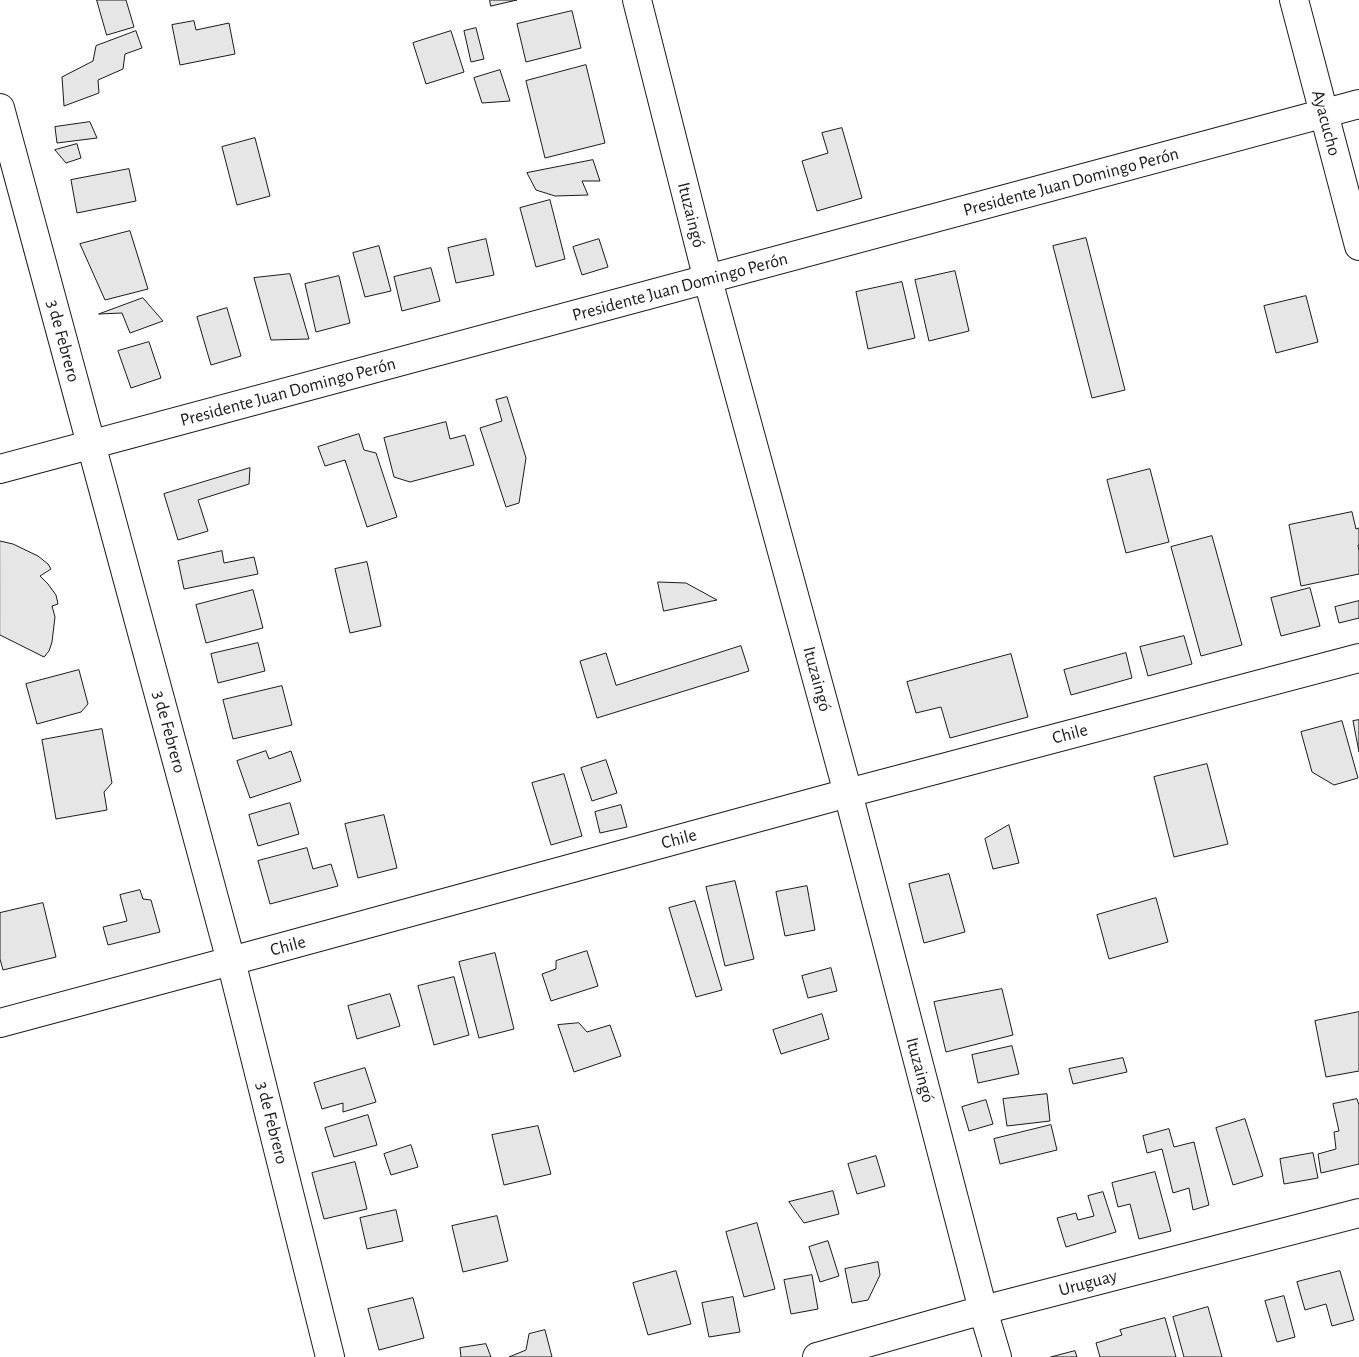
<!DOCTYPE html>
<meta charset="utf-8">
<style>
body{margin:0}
canvas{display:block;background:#fff}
</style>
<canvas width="1359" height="1357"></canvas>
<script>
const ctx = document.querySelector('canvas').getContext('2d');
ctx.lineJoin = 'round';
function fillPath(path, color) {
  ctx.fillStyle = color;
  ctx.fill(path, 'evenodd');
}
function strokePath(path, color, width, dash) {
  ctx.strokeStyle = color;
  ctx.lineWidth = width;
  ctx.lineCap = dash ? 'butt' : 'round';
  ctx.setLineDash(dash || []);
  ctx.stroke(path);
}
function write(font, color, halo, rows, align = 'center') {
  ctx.font = font + ' "Alegreya Sans",sans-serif';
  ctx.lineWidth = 4;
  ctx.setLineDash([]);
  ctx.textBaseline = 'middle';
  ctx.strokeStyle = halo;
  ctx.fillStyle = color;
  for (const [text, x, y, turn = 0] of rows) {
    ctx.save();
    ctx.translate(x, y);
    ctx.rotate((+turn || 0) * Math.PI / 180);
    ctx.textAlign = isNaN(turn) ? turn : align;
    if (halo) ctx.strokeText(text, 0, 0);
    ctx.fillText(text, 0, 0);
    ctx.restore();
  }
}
const building = new Path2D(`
 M97,0H126L134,27L107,35Z
 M490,0H517L491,6Z
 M572,11L581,48L526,62L517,24Z
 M194,21L196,30L229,23L235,54L180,65L172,25Z
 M476,28L484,59L471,62L464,31Z
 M136,31L142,48L125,54L123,69L98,80L99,93L64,106L62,77L93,61L96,46Z
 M451,31L464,72L426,84L413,43Z
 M586,65L605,143L545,158L526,81Z
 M500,70L510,101L482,103L474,78Z
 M90,122L97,138L57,143L55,127Z
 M842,128L862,198L817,211L802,161L828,153L822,133Z
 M255,138L270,196L237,205L222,147Z
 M77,144L81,158L66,163L55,150Z
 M593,160L600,181H582L588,195L555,196L536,190L527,173Z
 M129,169L136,201L77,213L71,180Z
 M550,200L565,259L536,267L520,208Z
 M130,231L148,289L105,300L80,244Z
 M1086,238L1125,390L1092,398L1053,246Z
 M486,239L494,275L456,283L448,248Z
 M599,239L608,267L582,275L573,247Z
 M379,246L391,291L365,297L353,253Z
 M431,268L440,301L402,311L394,277Z
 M955,271L969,331L929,341L915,280Z
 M290,274L309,339L271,340L254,278Z
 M339,276L350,323L316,332L305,284Z
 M902,282L915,338L868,349L856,292Z
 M1306,296L1318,342L1276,353L1264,306Z
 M143,298L163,321L130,333L122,313L99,314Z
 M227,308L241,356L211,365L197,317Z
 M149,342L161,378L131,388L118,351Z
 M507,397L526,458L519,503L506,507L480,428L502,421L496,400Z
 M446,422L450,439L465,435L474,465L410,482L394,477L384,438Z
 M359,434L364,450L376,453L397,517L367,527L345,460L325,466L318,447Z
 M250,468L249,484L198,500L208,531L178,540L164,494Z
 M1150,469L1169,542L1126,553L1107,480Z
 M1352,512L1356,529L1359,528V545H1358L1359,551V574L1301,586L1289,525Z
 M1212,536L1242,645L1201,656L1171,547Z
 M0,541L13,544L38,556L48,564L51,569L40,576L48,584L56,595L58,604L52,606L55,617L52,642L49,651L44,657L0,635Z
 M222,551L224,563L254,557L258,574L184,589L178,561Z
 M367,562L381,626L350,633L335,569Z
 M658,582L686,583L717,600L664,611Z
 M1310,588L1320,626L1281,636L1271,598Z
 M253,590L263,628L206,643L196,605Z
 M1359,601V618L1339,623L1335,607Z
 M1184,636L1192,664L1148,676L1140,647Z
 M258,643L265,671L218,683L211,654Z
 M741,646L749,671L597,718L580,661L606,653L616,685Z
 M1126,653L1132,678L1071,695L1064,670Z
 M1011,654L1028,717L950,738L941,707L916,713L907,682Z
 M79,670L88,704L81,712L37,724L26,684Z
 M282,686L292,725L233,739L223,700Z
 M1359,720V752L1353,721Z
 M1342,721L1358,778L1334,785L1312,772L1301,732Z
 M102,729L112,783L104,792L107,810L56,819L42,740Z
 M266,751L269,759L291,751L301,781L250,798L237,761Z
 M606,760L617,793L592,801L581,768Z
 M1207,764L1228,844L1174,857L1154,777Z
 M564,774L582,836L551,845L532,783Z
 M290,803L299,834L258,846L249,815Z
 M621,805L627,827L600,833L595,812Z
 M384,815L397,868L358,878L345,824Z
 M1009,825L1019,863L993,869L985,839Z
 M307,848L313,869L331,864L338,886L270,904L258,861Z
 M949,874L965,932L924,943L909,884Z
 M735,881L754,959L725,966L706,887Z
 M807,886L815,930L785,936L776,892Z
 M140,890L143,899L151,900L160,932L108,945L103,927L127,921L120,895Z
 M1156,898L1168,942L1109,959L1097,915Z
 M695,901L722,990L696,997L669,908Z
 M43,903L56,957L3,970L0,959V913Z
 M587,951L598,986L551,1001L542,974L556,969V961Z
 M495,953L514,1029L479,1038L459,962Z
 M831,968L837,991L808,998L802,976Z
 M454,977L469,1035L434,1045L418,986Z
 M1002,989L1013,1035L946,1052L934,1002Z
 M390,994L400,1026L357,1039L348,1006Z
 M1359,1012V1071L1326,1077L1315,1021Z
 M822,1014L829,1039L781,1054L773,1030Z
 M579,1023L587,1032L610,1025L621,1056L574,1072L558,1025Z
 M1012,1046L1019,1074L978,1083L972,1055Z
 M1123,1058L1127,1072L1073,1084L1069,1069Z
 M365,1068L376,1102L343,1112V1103L322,1109L314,1083Z
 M1047,1094L1050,1121L1007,1126L1003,1099Z
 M1357,1099L1359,1105V1164L1321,1173L1318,1154L1336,1149L1334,1132L1339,1131L1333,1104Z
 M986,1100L993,1124L969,1131L962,1107Z
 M368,1115L377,1145L334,1157L325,1128Z
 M1245,1119L1263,1176L1233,1185L1216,1128Z
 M1051,1125L1057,1150L1000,1164L994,1139Z
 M538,1126L551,1174L504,1185L492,1135Z
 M1169,1129L1174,1147L1194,1142L1209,1205L1193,1210L1189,1188L1173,1193L1162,1149L1147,1153L1143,1136Z
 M411,1145L418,1167L391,1175L384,1154Z
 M1313,1153L1318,1178L1284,1184L1280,1159Z
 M876,1156L885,1186L857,1194L848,1164Z
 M355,1162L367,1209L324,1219L312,1173Z
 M1155,1172L1171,1231L1139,1239L1130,1204L1118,1207L1112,1183Z
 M833,1191L839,1214L804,1223L789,1202Z
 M1103,1192L1116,1232L1066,1247L1057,1218L1076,1213L1078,1220L1094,1216L1088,1196Z
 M396,1210L403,1241L367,1249L360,1218Z
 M497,1216L508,1261L463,1272L452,1226Z
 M757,1223L775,1289L744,1297L726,1232Z
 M828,1241L839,1276L820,1282L809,1247Z
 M878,1262L880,1275L868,1300L852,1303L845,1269Z
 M676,1271L691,1324L648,1335L633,1283Z
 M1340,1271L1354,1320L1332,1326L1326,1304L1305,1310L1297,1282Z
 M812,1275L818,1309L791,1314L784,1280Z
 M1284,1296L1295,1337L1277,1342L1265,1301Z
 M733,1297L740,1332L709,1337L702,1303Z
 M413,1298L424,1338L379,1350L368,1309Z
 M1208,1307L1222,1357H1184L1173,1317Z
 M1165,1318L1176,1357H1100L1096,1343L1122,1335L1120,1330Z
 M545,1330L552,1357H509L526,1350L529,1334Z
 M486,1344L491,1357H461L460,1348Z
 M1075,1351L1077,1357H1051Z`);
fillPath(building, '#e6e6e6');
strokePath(building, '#1a1a1a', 1);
const street = new Path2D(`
 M637,0L708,280L848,793L983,1310L997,1357
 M1294,0L1359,246
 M0,108L231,961L330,1357
 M0,469L1359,104
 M0,1023L231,961L848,793L1359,658
 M817,1357L983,1310L1359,1213`);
strokePath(street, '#1a1a1a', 30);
strokePath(street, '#fff', 28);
write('18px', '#1a1a1a', '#fff', [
 ["Ayacucho",1326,123,75],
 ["Presidente Juan Domingo Perón",1071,182,-15],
 ["Ituzaingó",691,215,76],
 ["Presidente Juan Domingo Perón",680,287,-15],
 ["3 de Febrero",63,341,75],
 ["Presidente Juan Domingo Perón",288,392,-15],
 ["Ituzaingó",817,679,75],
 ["3 de Febrero",169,732,75],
 ["Chile",1070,734,-15],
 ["Chile",679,839,-15],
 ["Chile",288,946,-15],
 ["Ituzaingó",920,1070,75],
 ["3 de Febrero",272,1123,76],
 ["Uruguay",1088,1283,-15]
]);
</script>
